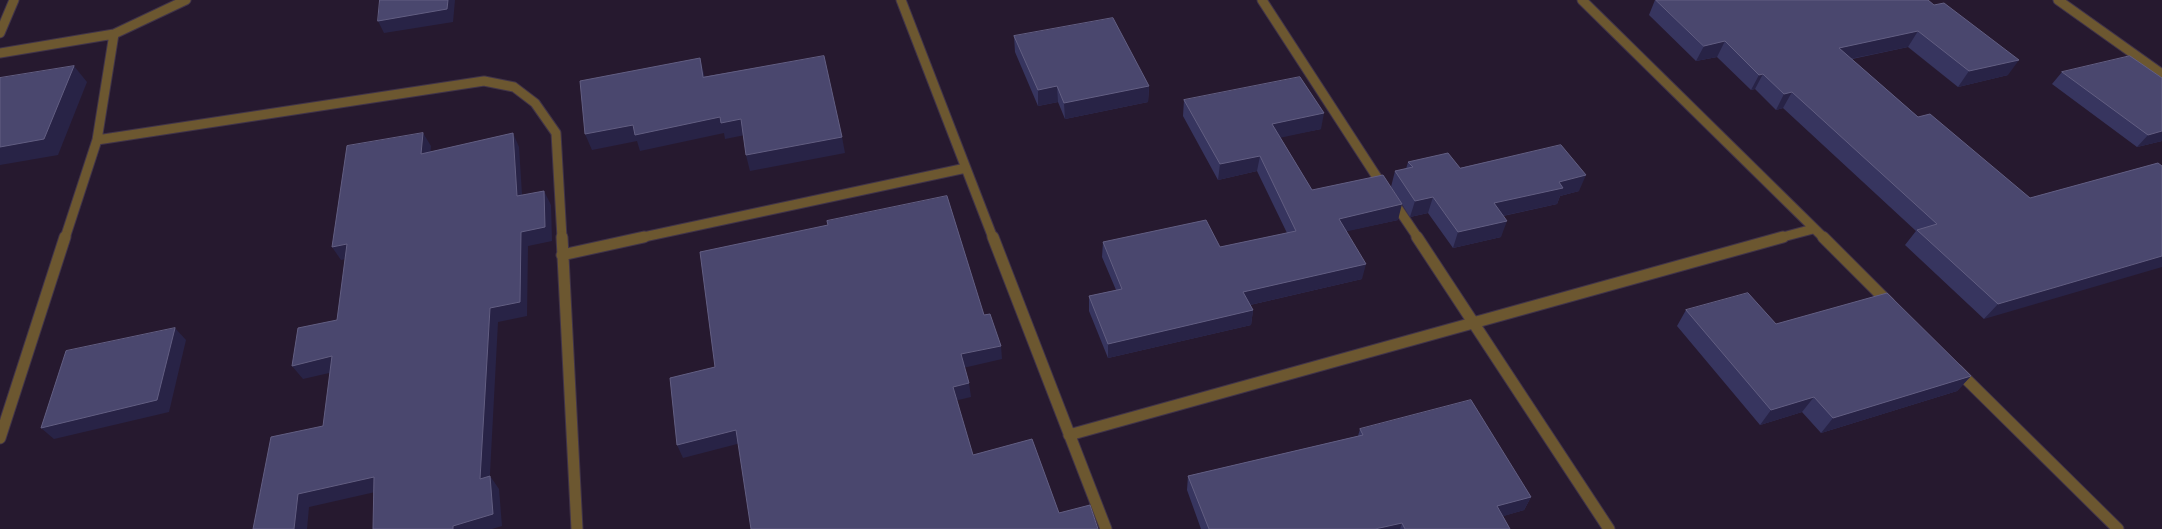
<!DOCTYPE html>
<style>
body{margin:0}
canvas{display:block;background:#26192f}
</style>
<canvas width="2162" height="529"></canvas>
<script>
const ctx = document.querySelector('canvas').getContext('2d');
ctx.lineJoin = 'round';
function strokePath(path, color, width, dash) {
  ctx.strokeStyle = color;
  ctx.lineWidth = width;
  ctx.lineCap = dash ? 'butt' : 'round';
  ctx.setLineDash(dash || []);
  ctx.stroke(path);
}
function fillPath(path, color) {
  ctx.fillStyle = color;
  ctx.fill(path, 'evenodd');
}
const streetFar1 = new Path2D(`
 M901,0L993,238
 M1262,0L1384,188
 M1582,0L1824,238
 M2058,0L2162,74
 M0,33L14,0
 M114,34L186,0
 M0,53L114,34L97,140L484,81L514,87L535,103L556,133L562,238
 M1393,201L1418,238
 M65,238L97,140
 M639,238L966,168
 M1779,238L1813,229`);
const street = new Path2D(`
 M562,237L577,529
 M993,237L1106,529
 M1417,237L1609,529
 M1823,237L1889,303
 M562,255L644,237
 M1957,370L2118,529
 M1069,435L1783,237
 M0,438L65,237`);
strokePath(streetFar1, '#413449', 11);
strokePath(street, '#413449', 13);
strokePath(streetFar1, '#6c5730', 9);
strokePath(street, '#6c5730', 11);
fillPath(new Path2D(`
 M1655,0H1928L2008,75L1958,87L1908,47L1852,59L1918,117L2030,198L2158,163L1984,319L1905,245L1916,231L1783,108L1776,110L1755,89L1751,90L1717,57L1696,61L1649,15Z
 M1014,36L1149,86L1148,102L1065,119L1058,102L1038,106L1015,52Z
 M2062,72L2162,141L2137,147L2052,84Z
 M1184,100L1321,129L1280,137L1312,190L1398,220L1346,231L1362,279L1250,305L1253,310L1251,325L1108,358L1089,311V296L1116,290L1102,257L1103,242L1220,247L1287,233L1257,171L1218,180L1183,116Z
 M1408,162L1460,168L1579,191L1560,196L1557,204L1503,216L1501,237L1453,248L1428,213L1410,217L1391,187L1395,171L1406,169Z
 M1686,310L1776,324L1971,376L1957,391L1821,433L1802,412L1760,425L1677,326Z
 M1360,429L1531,497L1524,510L1503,516L1510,529H1201L1187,490L1188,476L1358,436Z`), '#37355f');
fillPath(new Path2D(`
 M448,0H455L453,22L384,33L378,21Z
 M1918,31L1908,47L1830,63L1839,48Z
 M1725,41L1717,57L1696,61L1704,46Z
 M700,58L704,74L708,93L703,77Z
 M2019,60L2008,75L1958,87L1969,71Z
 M74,66L87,82L58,155L0,165V147Z
 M1763,74L1755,89L1751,90L1759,75Z
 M1057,86L1058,102L1038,106V90Z
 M1149,86L1148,102L1065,119L1064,103Z
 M1792,92L1783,108L1776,110L1784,94Z
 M1324,113L1321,129L1270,140L1272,124Z
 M720,117L741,119L745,135L725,139L724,133L640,151L637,141L592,150L585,134L633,125Z
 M2162,131V141L2137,147L2148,135Z
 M423,133L431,146L429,168L421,154Z
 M513,133L519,147L523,210L517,196Z
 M842,137L845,153L750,171L746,155Z
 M1260,156L1257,171L1218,180L1220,164Z
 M1586,175L1579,191L1560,196L1557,204L1488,219L1494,203L1559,182Z
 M544,191L551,205L552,241L528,246L527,316L498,322L489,492L480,479L490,308L521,232Z
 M1433,197L1428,213L1410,217L1415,201Z
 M1402,204L1398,220L1335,234L1339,219Z
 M1507,221L1501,237L1453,248L1458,232Z
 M347,244L356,257L341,260L332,247Z
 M2162,256V267L1984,319L1998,304Z
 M1366,264L1362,279L1241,307L1243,292Z
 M1253,310L1251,325L1108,358V344Z
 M175,328L186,340L169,412L54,439L41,428Z
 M1001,346L1002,359L963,368L961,354Z
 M332,356L342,370L303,379L292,366Z
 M1971,376L1957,391L1821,433L1833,418Z
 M969,383L971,397L954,401L953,387Z
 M1814,397L1802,412L1760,425L1771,410Z
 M736,430L741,443L683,458L677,445Z
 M490,476L499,489L502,526L492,529H453V526Z
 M374,477L384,490L309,507L307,529H294L298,494Z
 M1531,497L1524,510L1490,520L1497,506Z
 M1402,523L1400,529H1375Z`), '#282346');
const building = new Path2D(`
 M380,0H448L447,9L378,21Z
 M1656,0H1928L1934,5L1944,3L2019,60L1969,71L1918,31L1839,48L1918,117L1930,114L2030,198L2158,163L2162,166V256L1998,304L1917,230L1937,224L1792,92L1784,94L1763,74L1759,75L1725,41L1704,46Z
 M1113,18L1149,86L1064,103L1057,86L1038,90L1014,36Z
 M824,56L842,137L746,155L741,119L721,123L720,117L635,135L633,125L585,134L580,81L700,58L703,77Z
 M2130,56L2162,78V131L2148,135L2062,72Z
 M74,66L44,139L0,147V78Z
 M1300,77L1324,113L1272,124L1312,190L1383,175L1402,204L1339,219L1366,264L1243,292L1253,310L1108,344L1089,296L1122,289L1103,242L1206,220L1220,247L1296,231L1260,156L1220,164L1184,100Z
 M423,133L421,154L513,133L517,196L544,191L545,227L521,232L520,302L490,308L480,479L490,476L493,514L453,526V529H373L374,477L298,494L294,529H253L271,437L323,426L332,356L292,366L298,328L337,320L347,244L332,247L347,146Z
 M1561,145L1586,175L1559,182L1563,188L1494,203L1507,221L1458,232L1433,197L1415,201L1395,171L1413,167L1408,162L1448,153L1460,168Z
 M947,196L984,315L990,314L1001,346L961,354L969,383L953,387L973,455L1032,439L1059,513L1090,505L1098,529H751L736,430L677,445L670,378L715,367L700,252L828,225L827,221Z
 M1748,293L1776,324L1887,293L1971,376L1833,418L1814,397L1771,410L1686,310Z
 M175,328L157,400L41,428L66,351Z
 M1471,400L1531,497L1497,506L1510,529H1405L1402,523L1375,529H1209L1188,476L1363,435L1360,429Z`);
fillPath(building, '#4a476e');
strokePath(building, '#625e82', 1);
</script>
